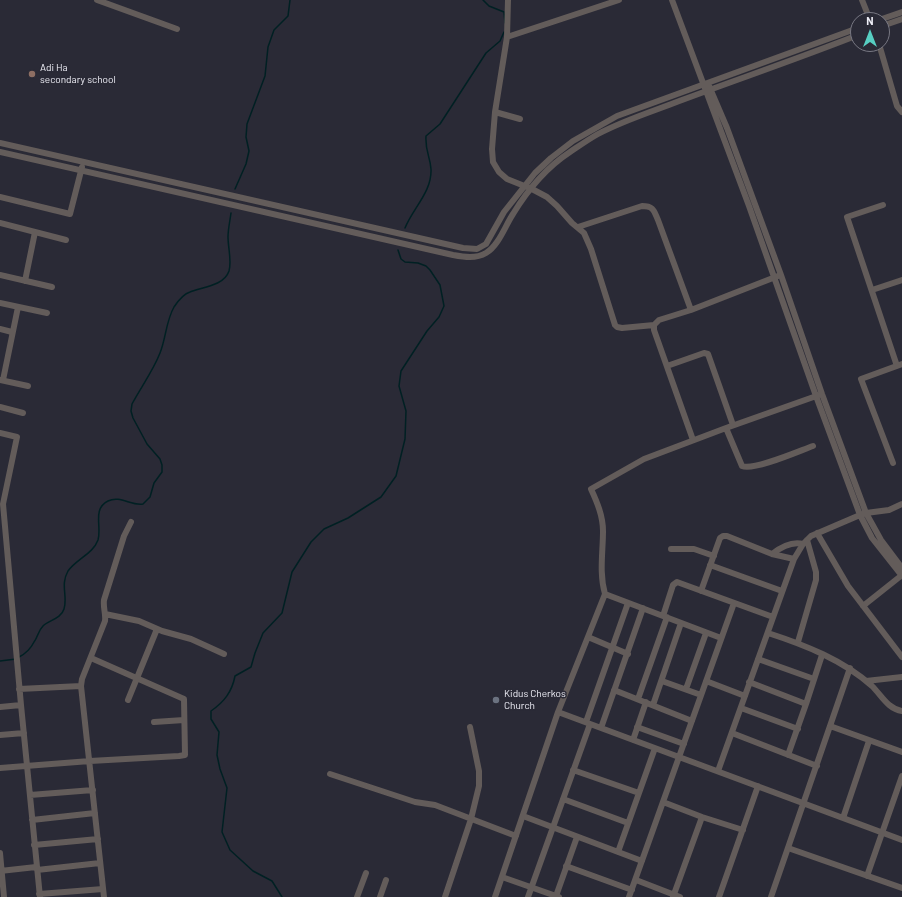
<!DOCTYPE html>
<style>
body{margin:0}
#map{position:relative;width:902px;height:897px;overflow:hidden;background:#2a2a36;font-family:Barlow,sans-serif}
canvas{display:block}
.north{position:absolute;left:850px;top:12px;width:40px;height:40px;box-sizing:border-box;background:#2a2a36;border:1px solid #787883;border-radius:50%;rotate:0deg;font-size:11px;font-weight:700;line-height:16px;text-align:center;color:#eeeef6}
.north::after{content:'';display:block;margin:auto;width:14px;height:18px;background:#57cec2;clip-path:polygon(50% 0,100% 100%,50% 72%,0 100%)}
</style>
<div id="map">
<canvas width="902" height="897"></canvas>
<div class="north">N</div>
</div>
<script>
const ctx = document.querySelector('canvas').getContext('2d');
ctx.lineJoin = 'round';
function strokePath(path, color, width, dash) {
  ctx.strokeStyle = color;
  ctx.lineWidth = width;
  ctx.lineCap = dash ? 'butt' : 'round';
  ctx.setLineDash(dash || []);
  ctx.stroke(path);
}
function write(font, color, halo, rows, align = 'center') {
  ctx.font = font + ' Barlow,sans-serif';
  ctx.lineWidth = 3;
  ctx.setLineDash([]);
  ctx.textBaseline = 'middle';
  ctx.strokeStyle = halo;
  ctx.fillStyle = color;
  for (const [text, x, y, turn = 0] of rows) {
    ctx.save();
    ctx.translate(x, y);
    ctx.rotate((+turn || 0) * Math.PI / 180);
    ctx.textAlign = isNaN(turn) ? turn : align;
    if (halo) ctx.strokeText(text, 0, 0);
    ctx.fillText(text, 0, 0);
    ctx.restore();
  }
}
strokePath(new Path2D(`
 M483,0L489,6L504,12L505,23
 M235,189L246,164L249,151L246,137L247,124L265,76L268,47L274,30L288,16L290,0
 M405,228C413,208 432,192 431,169C430,156 425,151 426,136L440,124L486,53L500,41L504,32
 M19,657C25,654 31,648 34,642C38,637 38,631 43,626C49,620 61,619 64,609C68,596 60,585 68,571C76,559 93,554 98,540C102,527 92,509 108,501C120,495 131,506 143,504L150,497L154,483L162,472V465L160,459L147,444L133,418L131,411L132,404C141,387 153,371 160,353C166,338 166,321 174,307C178,301 183,294 190,292C202,287 224,286 229,271C232,261 228,248 228,237C228,229 230,221 231,213
 M0,661L16,659
 M282,897L272,881L253,871L230,850L222,832L227,788L220,769L217,755L219,732L211,719V711C224,702 232,692 235,676L251,667L255,653L263,633L282,613L292,572L311,542L324,529L348,518L381,497L396,476L405,439L406,411L399,386L401,371L427,331L439,317L444,306L440,285L430,270L426,266L418,263L405,262L401,259L398,250`), '#002023', 1.5);
strokePath(new Path2D(`
 M97,0L177,29
 M508,0L507,37L495,112L492,149L493,162L499,172L507,179L532,189L547,197L557,206L572,223L584,233L591,249L615,325L617,327L622,328L654,325
 M672,0L749,206L816,396L860,515L872,538L902,576
 M862,0L870,20
 M879,20L902,12
 M882,26L902,19
 M507,37L619,0
 M879,44L897,106L902,112
 M709,86L727,128L781,275L822,394L866,513L881,540L902,568
 M495,112L520,119
 M0,143L463,248L477,249L486,244L504,212L535,173L551,158L573,141L617,116L858,28
 M0,152L453,255C464,257 476,259 486,253C499,245 505,226 513,214C527,191 547,167 570,152C579,146 589,139 598,134C624,120 654,111 682,100C741,78 800,58 858,35
 M0,197L70,214L82,167
 M883,205L847,217L897,366
 M0,223L66,240
 M578,227L642,206C654,206 654,211 658,220L691,310
 M0,275L52,287
 M25,281L35,232
 M872,290L902,280
 M0,303L47,313
 M0,329L12,332
 M667,366L704,353L708,354L733,425
 M0,380L28,386
 M3,380L18,307
 M0,407L23,413
 M726,428L742,466C754,471 799,451 813,446
 M0,433L17,437L3,504L21,705L40,897
 M693,440L654,330V325L659,320L691,310L778,276
 M893,463L861,379L902,364
 M817,533L848,586L902,657
 M671,549H694L714,556
 M772,554C781,547 792,541 803,544
 M710,565L782,591
 M701,591L720,538L723,536H727L772,554L794,559
 M605,594L721,638
 M863,606L902,575
 M105,614L139,621L162,631L191,639L224,654
 M663,616L673,585L677,582L773,617
 M768,633C805,645 843,660 872,686C882,696 888,709 902,711
 M588,637L628,654
 M798,642L816,580V572L807,540
 M758,659L814,679
 M662,681L701,695
 M706,681L745,696
 M866,681L902,677
 M749,682L806,704
 M19,689L81,686
 M686,689L706,633
 M614,690L692,721
 M638,699L667,617
 M128,700L157,629
 M653,705L681,623
 M0,707L21,705
 M741,708L798,729
 M558,712L902,840
 M154,722L184,720
 M586,722L628,603
 M830,726L902,752
 M637,727L684,744
 M601,728L643,608
 M732,733L817,766
 M0,735L24,733
 M633,740L646,702
 M788,755L806,704L822,655
 M0,768L90,761L179,756L185,755L184,699L91,658
 M573,770L639,793
 M718,771L794,559L803,544L811,536L860,515L866,513L889,510L902,504
 M330,774L415,802L435,805L516,836
 M30,795L93,790
 M563,799L628,823
 M663,802L702,817L743,830
 M523,816L642,861
 M843,818L869,741
 M32,820L95,813
 M34,845L98,839
 M788,848L902,888
 M618,852L655,748
 M0,853L4,897
 M566,866L632,890
 M37,870L100,863
 M0,871L36,867
 M867,876L902,776
 M502,877L559,897
 M636,880L680,897
 M39,894L103,889
 M556,896L577,837
 M104,897L81,686L82,679L105,621C106,614 103,608 104,600L124,536L131,522
 M357,897L366,873
 M380,897L386,880
 M445,897L471,819L479,786V771L470,727
 M495,897L558,712L605,594C599,573 603,552 603,531C603,516 597,502 591,489L644,459L726,428L822,394
 M528,897L590,724
 M629,897L734,603
 M673,897L702,817
 M719,897L758,786
 M771,897L850,668`), '#635c5a', 6);
for (const [x, y, r, color] of [
 [32,74,4,"#8d6e63"],
 [496,700,4,"#6b7280"]
]) {
  const dot = new Path2D();
  dot.arc(x, y, r, 0, 2 * Math.PI);
  ctx.fillStyle = color;
  ctx.fill(dot);
  strokePath(dot, '#2a2a36', 1.5);
}
write('10px', '#eeeef6', '#2a2a36', [
 ["Adi Ha",40,68],
 ["secondary school",40,80],
 ["Kidus Cherkos",504,694],
 ["Church",504,706]
], 'left');
</script>
